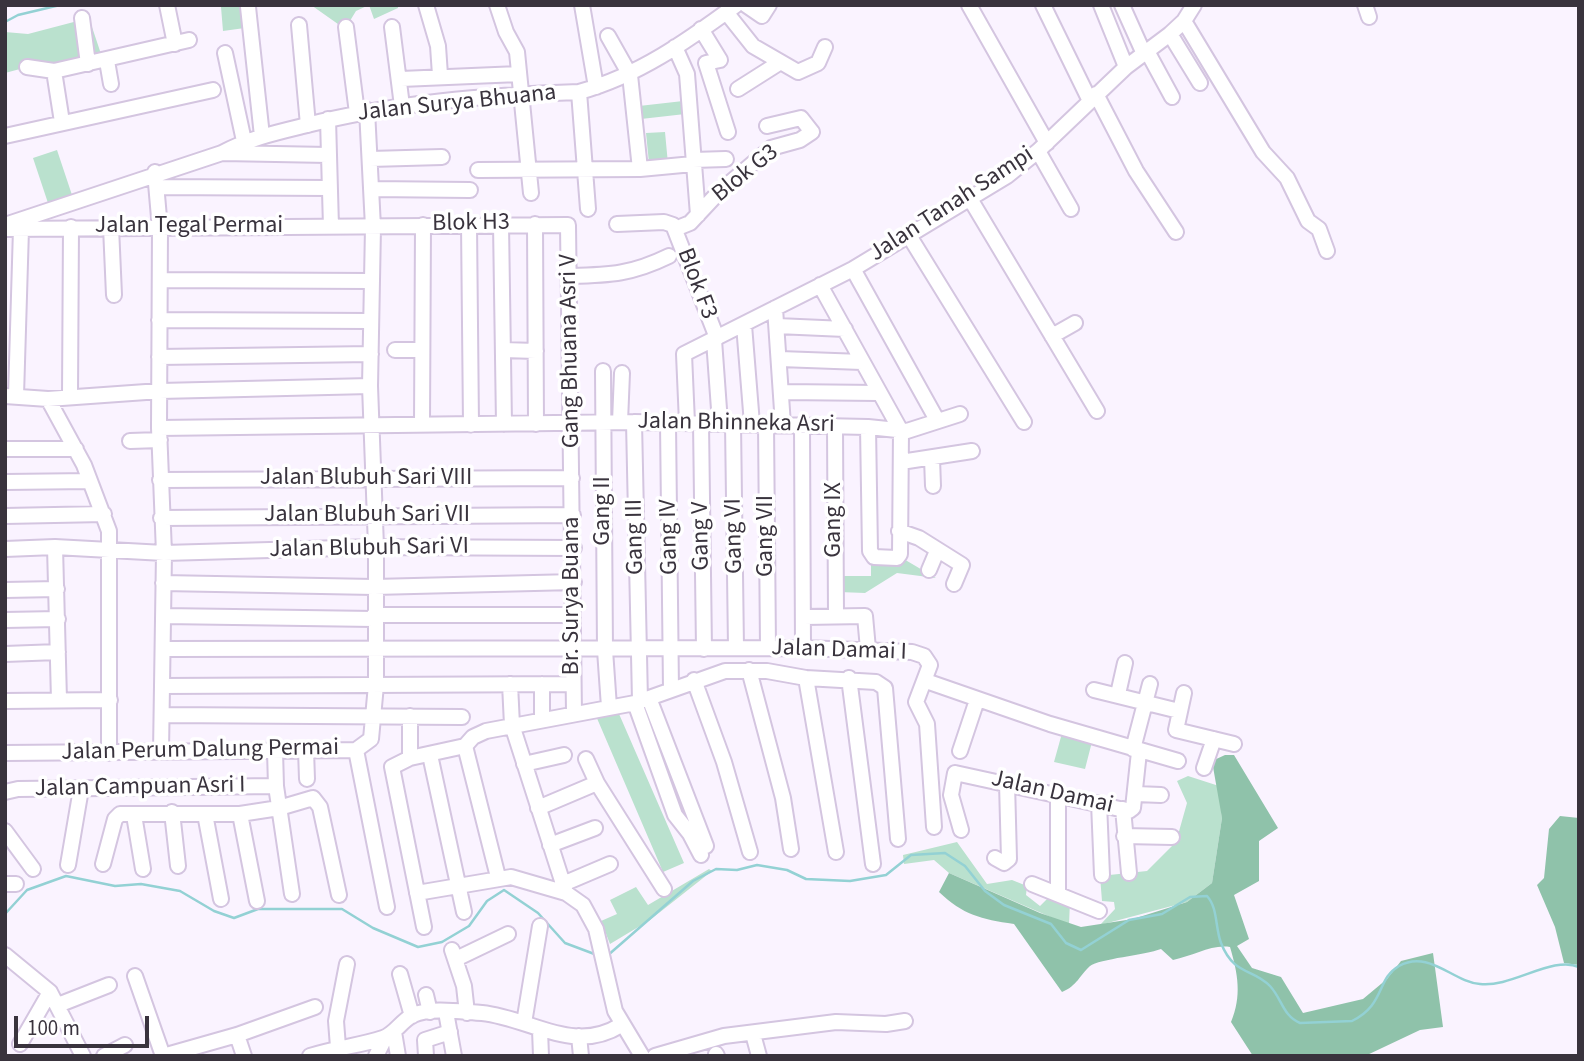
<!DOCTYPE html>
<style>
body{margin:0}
#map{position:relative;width:1584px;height:1061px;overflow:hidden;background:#faf3ff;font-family:"Source Sans 3",sans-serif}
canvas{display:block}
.frame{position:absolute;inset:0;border:7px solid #39333d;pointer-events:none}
.scale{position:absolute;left:14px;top:1016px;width:135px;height:32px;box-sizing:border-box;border:4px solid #39333d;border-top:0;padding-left:9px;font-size:21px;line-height:24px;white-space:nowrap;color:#39333d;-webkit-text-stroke:5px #fff;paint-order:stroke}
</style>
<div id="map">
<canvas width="1584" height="1061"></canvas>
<div class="frame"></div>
<div class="scale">100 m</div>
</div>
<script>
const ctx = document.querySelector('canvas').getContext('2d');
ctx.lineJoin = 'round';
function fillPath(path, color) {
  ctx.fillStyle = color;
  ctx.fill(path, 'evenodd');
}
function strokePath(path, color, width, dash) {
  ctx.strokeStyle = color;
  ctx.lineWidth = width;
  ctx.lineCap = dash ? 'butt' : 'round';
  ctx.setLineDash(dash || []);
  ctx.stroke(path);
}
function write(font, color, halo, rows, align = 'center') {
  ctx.font = font + ' "Source Sans 3",sans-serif';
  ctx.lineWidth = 7;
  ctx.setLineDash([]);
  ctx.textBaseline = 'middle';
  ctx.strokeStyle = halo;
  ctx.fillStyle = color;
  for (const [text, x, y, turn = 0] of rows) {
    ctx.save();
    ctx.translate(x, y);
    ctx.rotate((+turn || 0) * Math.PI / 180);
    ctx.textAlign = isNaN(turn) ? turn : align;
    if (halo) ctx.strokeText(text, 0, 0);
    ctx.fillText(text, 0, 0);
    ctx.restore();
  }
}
fillPath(new Path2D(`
 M249,5L252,27L223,31L221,7Z
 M311,5H398V8L374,19L369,5L356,11L345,29Z
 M89,18L102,57L71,68L20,69L5,73V32L28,34Z
 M692,100L694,113L641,119L639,106Z
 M665,132L668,164L649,163L646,133Z
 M57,150L74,201L50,209L33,158Z
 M871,558H902L936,578L897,573L865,593L839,592L838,576H871Z
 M616,707L684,863L663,872L596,716Z
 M1064,726L1094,734L1085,769L1054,762Z
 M1188,776L1219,786L1222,818L1212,883L1187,902L1100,925L1115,909L1114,902L1102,901L1100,876L1147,871L1176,842L1187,803L1177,781Z
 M957,842L987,884L1012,880L1027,886L1026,895L1040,906L1052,894L1070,901L1069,925L949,873L934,860L904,864L903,855Z
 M709,869L712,871L650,920L610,944L601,921L617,914L610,900L636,887L648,905Z`), '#bae1ce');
fillPath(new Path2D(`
 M1225,755H1234L1278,828L1259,841V881L1234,895L1249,939L1237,946L1252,968L1281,977L1303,1013L1363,999L1387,979L1401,961L1433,953L1443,1027L1420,1030L1365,1056H1253L1231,1022C1242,996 1238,974 1230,947C1212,944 1193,956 1173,960L1161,949C1145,955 1099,959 1090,966C1080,975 1077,986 1062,992L1014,924C981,919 963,915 939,892L949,873L1040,913L1081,927L1133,919L1187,902L1212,883L1222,818L1212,761Z
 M1560,816L1579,818V965L1564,963L1555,927L1537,885L1544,878L1549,829Z`), '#8fc2aa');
strokePath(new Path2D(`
 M5,22L18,15L60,5
 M5,914L27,890L66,876L115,886L141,884L180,891L214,911L234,918L258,909H342L373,928L418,947L442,942L469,926L487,901L504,890L538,913L565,943L597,955
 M607,956L693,881L716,869L737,870L757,865L787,870L806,879L850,881L886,875L911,855L945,853L965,866L985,891L1004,905L1051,924L1066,943L1081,950L1129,920L1162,914L1190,897L1207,896C1218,908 1215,927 1221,943C1234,976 1253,968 1270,986C1282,999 1283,1016 1300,1023L1352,1021C1386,1004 1376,979 1399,966C1429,949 1453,982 1480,984C1511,988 1553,955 1579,967`), '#93d1d4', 2.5);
const minor = new Path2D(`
 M167,5L175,44
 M426,5L438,46L440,75
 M497,5L506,32L517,52L531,193
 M582,5L596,87
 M746,5L762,16L769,5
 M969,5L1047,143
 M1043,5L1090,101
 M1101,5L1126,67
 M1122,5L1144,54
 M1365,5L1369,17
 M248,7L262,136
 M726,12L753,46L798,72L818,63L825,47
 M82,18L88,64
 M1184,21L1263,152L1287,178L1308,221L1319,229L1327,251
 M299,25L308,125
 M346,27L357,113
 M392,27L402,106
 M701,29L720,60L706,63L728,132
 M1170,34L1200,83
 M608,36L630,75L640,169
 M675,47L687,74L698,215
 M1147,51L1172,97
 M225,53L244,141
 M107,61L111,84
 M27,67L54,71
 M401,79L519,74
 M738,89L779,63
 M579,92L588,209
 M1096,94L1136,171L1176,232
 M328,119L331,227
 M62,122L54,71L189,40
 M5,136L213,90
 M1038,151L1071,209
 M223,153L328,155
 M370,159L442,157
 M693,160L726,159
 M478,170L640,169L693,164
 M155,172L160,229L159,428L164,553L161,752
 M158,187L329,188
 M371,189L470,190
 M969,197L1097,411
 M469,224L471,425
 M501,224L504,424
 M535,224L536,424
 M617,224L664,222L673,225L717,338
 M5,225L222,153C248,139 274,133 303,126C392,103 486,95 579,92C638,76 687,41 736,5
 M111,227L114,295
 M5,229L568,225L574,714
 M675,229L690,223L719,192L771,148L800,140L812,132L801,118L767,126
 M908,234L1024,422
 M853,269L937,420
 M571,276C611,275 632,274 669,256
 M160,280L370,281
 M820,285L901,431L900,554L897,558L874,557L870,551L868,427
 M775,308L783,425
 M159,320L370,321
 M744,325L752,424
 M777,326L845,329
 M1052,336L1075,323
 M714,340L720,423
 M395,350H422
 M503,350L536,351
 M159,357L371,354
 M780,359L862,362
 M603,371L605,650L609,707
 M783,392L878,393
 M70,395L71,227
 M5,396L48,399L160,391L370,386
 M16,396L21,229
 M48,399L84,465L109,531V753
 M620,422L622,373
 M634,422L640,701
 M668,423L671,690
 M687,423L684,354L853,269L1007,176L1038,151L1126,67L1170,34L1184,21L1194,5
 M701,423L704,649
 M422,424L423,225
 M733,424L736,648
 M766,424L768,648
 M802,426L803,648
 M835,426L836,615
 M159,428L634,422L868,427L907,431L960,414
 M130,441L160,440
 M5,449H76
 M932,458L933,486
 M901,462L972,451
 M160,480L572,478
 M5,482L90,481
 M5,516L104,514
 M161,518L573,515
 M899,531L919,538L962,565L954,584
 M55,547L59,700
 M5,549L55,547L164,553L376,547L574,548
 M929,570L937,551
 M163,583L374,587L574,582
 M5,590L57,589
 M374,615H573
 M164,616L374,619
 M804,617L865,616L868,649
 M5,620L58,619
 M163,649L803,648L912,652L924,656L930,665L916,702L927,724L934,827
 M5,654L58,652
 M749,670L783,798L791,849
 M806,678L836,852
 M849,678L873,864
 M694,680L724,762L750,852
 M926,681L1050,724L1178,761
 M510,684L512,725L566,893
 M163,686L573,684
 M1094,690L1179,711
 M1184,693L1176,730L1234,744
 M1118,694L1125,663
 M649,698L706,846
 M5,701L110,700
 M635,703L675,815L690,834L701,855
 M164,715L462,717
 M542,720V684
 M465,746L473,737L486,731L635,703L725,671H767L806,678L876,682L885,688L898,839
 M465,746L498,877
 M1133,749L1150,684
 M306,750L307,779
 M356,750L387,907
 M275,751L276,786L292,894
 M960,751L977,700
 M5,753L356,750L371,739L376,685V547L370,386L373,227L367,110
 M430,755L464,912
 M410,758V716
 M586,759L597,783
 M524,764L564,755
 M1204,768L1214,739
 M5,792L18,789L276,786
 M1136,794L1161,795
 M1099,803L1102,875
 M538,808L597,783L664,889
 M1123,809L1129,873
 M172,812L178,866
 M205,814L221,899
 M240,814L257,901
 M134,815L143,869
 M961,830L951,795L955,773L1129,811L1133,808L1139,752
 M5,831L33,869
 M1124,836L1172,837
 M550,845L595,828
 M995,858L1004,863L1009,859L1007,783
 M103,864L115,819L120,814H240L279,808L313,798L320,807L339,895
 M68,865L81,789
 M5,884H16
 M563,884L610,864
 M1032,884L1099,911
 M417,893L511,877L566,893L583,905L596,929L615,1011L642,1056
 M1058,893V793
 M424,927L392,767L410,758L465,746
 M452,950L464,986L467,1013
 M5,955L50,992L83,1056
 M456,959L508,934
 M400,974L412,1016
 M135,976L163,1056
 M426,995L430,1012
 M58,1005L109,985
 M446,1012L454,1056
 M524,1023L540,926
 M540,1030L541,1056
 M394,1032L398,1056
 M753,1034L759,1056
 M237,1035L244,1056
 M579,1036L581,1056
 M20,1044L50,992
 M338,1047L336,1021L347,964
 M716,1054L717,1056
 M104,1056L125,1045
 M163,1056L237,1035L315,1007
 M310,1056C334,1048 359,1046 383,1038C395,1034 401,1021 413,1015C431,1007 462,1012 482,1013C531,1018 573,1055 621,1025
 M376,1056L385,1038
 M426,1056L425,1040L450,1032
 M655,1056L724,1036L836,1022L886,1024L905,1021`);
strokePath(minor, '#d4c5e0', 18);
strokePath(minor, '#fff', 14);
write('24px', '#39333d', '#fff', [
 ["Jalan Surya Bhuana",457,104,-6],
 ["Blok G3",746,174,-39],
 ["Jalan Tanah Sampi",952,205,-33],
 ["Blok H3",471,224,-1],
 ["Jalan Tegal Permai",189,227],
 ["Blok F3",696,284,69],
 ["Gang Bhuana Asri V",571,351,-91],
 ["Jalan Bhinneka Asri",736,424,1],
 ["Jalan Blubuh Sari VIII",366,479],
 ["Gang II",604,511,-90],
 ["Jalan Blubuh Sari VII",367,516],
 ["Gang IX",835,520,-90],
 ["Gang V",702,536,-91],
 ["Gang VI",735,536,-91],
 ["Gang VII",767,536,-90],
 ["Gang III",636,537,-91],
 ["Gang IV",670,537,-91],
 ["Jalan Blubuh Sari VI",369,549,-1],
 ["Br. Surya Buana",573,596,-90],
 ["Jalan Damai I",839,651,2],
 ["Jalan Perum Dalung Permai",200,751,-1],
 ["Jalan Campuan Asri I",140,788,-1],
 ["Jalan Damai",1052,793,13]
]);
</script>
